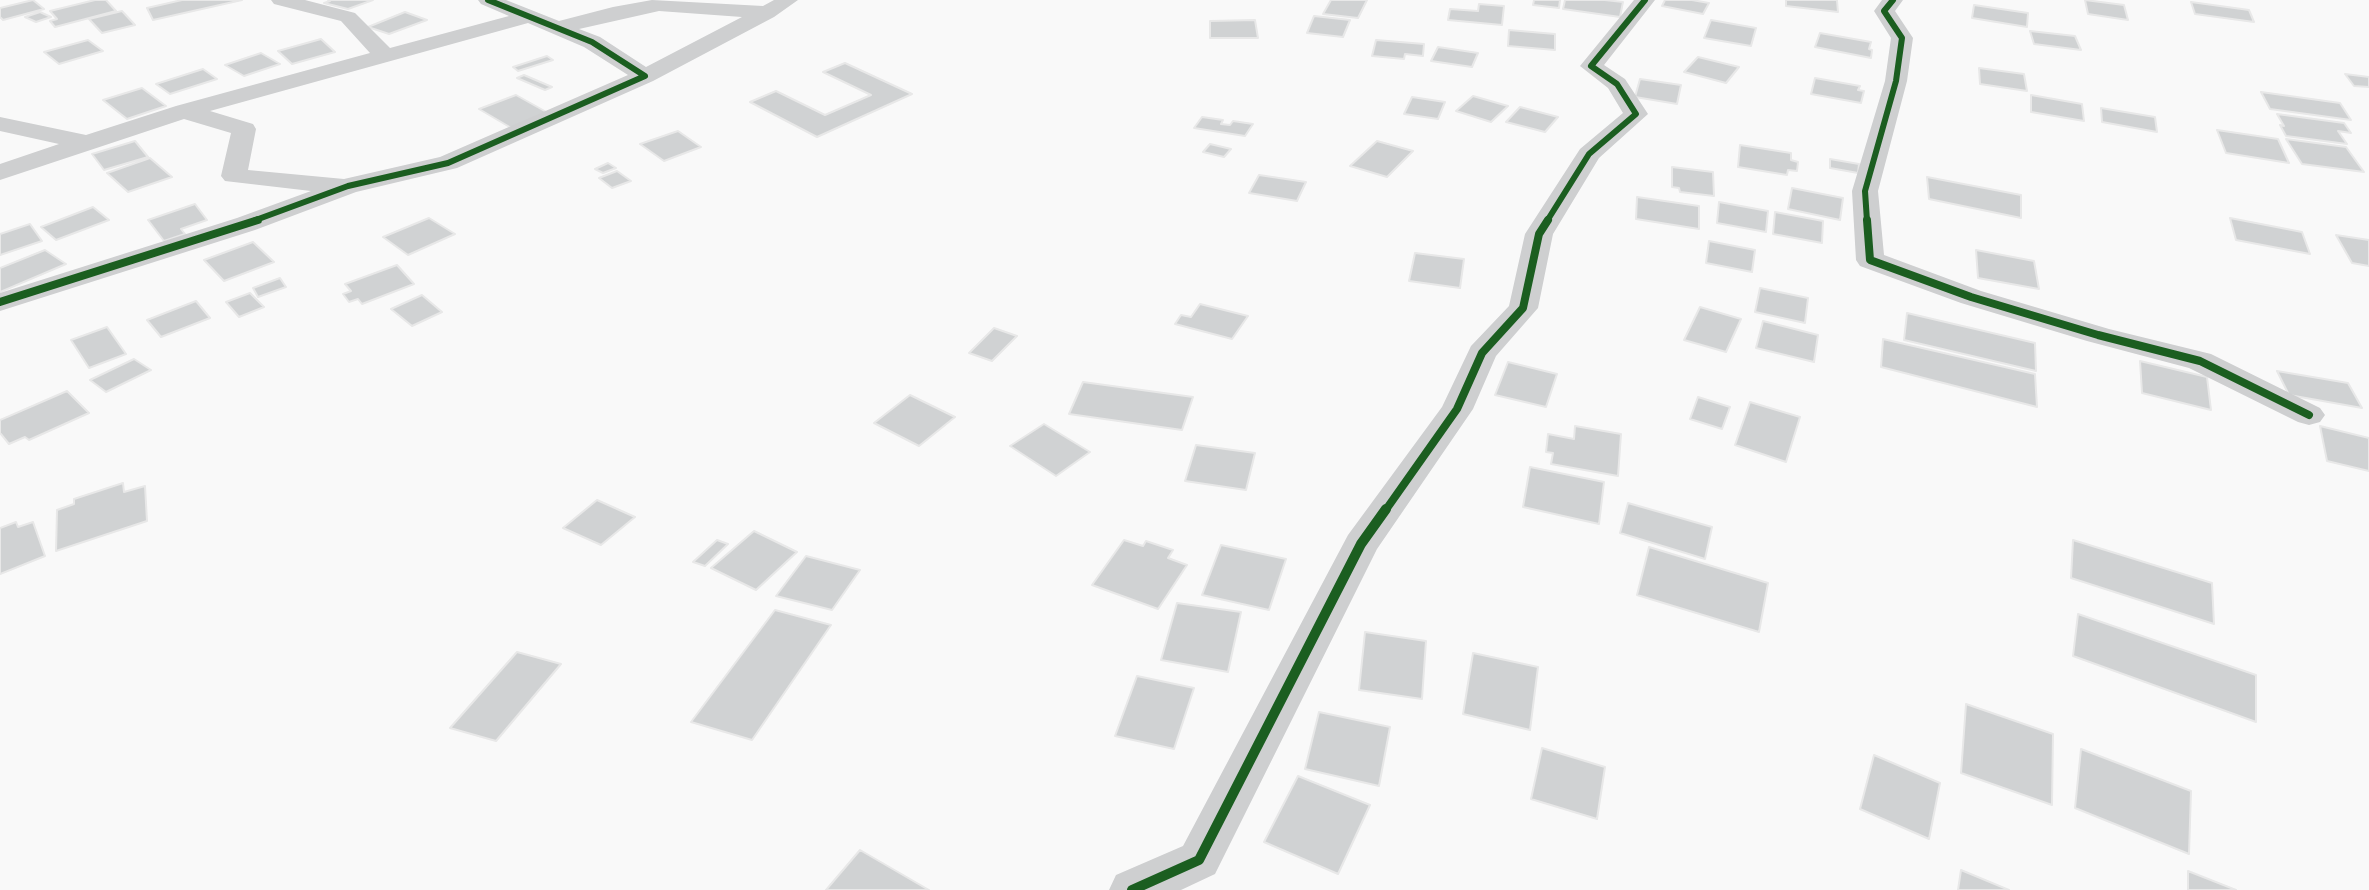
<!DOCTYPE html>
<style>
body{margin:0}
canvas{display:block;background:#f9f9f9}
</style>
<canvas width="2369" height="890"></canvas>
<script>
const ctx = document.querySelector('canvas').getContext('2d');
ctx.lineJoin = 'round';
function fillPath(path, color) {
  ctx.fillStyle = color;
  ctx.fill(path, 'evenodd');
}
function strokePath(path, color, width, dash) {
  ctx.strokeStyle = color;
  ctx.lineWidth = width;
  ctx.lineCap = dash ? 'butt' : 'round';
  ctx.setLineDash(dash || []);
  ctx.stroke(path);
}
const building = new Path2D(`
 M33,0L44,9L3,20L0,17V8Z
 M95,0H106L116,11L55,27L50,21L57,19L50,11Z
 M182,0H242L153,20L147,8Z
 M328,0H373L348,9L324,3L330,1Z
 M1331,0H1367L1358,18L1323,14Z
 M1534,0H1560L1559,8L1533,5Z
 M1565,0H1605L1623,2L1620,17L1563,9Z
 M1665,0H1692L1709,3L1703,14L1662,6Z
 M1786,0H1837L1838,12L1786,6Z
 M2085,0L2124,5L2128,20L2088,14Z
 M2191,2L2249,10L2254,22L2195,14Z
 M1479,4L1504,6L1502,25L1448,20L1450,9L1478,11Z
 M1974,5L2028,13L2027,27L1972,18Z
 M122,11L135,25L102,33L89,19Z
 M40,12L51,17L36,22L25,17Z
 M405,12L427,20L389,34L368,27Z
 M1314,16L1350,20L1343,37L1307,33Z
 M1255,20L1258,38H1210V21Z
 M1711,20L1756,28L1751,46L1704,38Z
 M1509,30L1555,34V50L1508,46Z
 M2030,31L2075,36L2081,50L2034,44Z
 M1820,33L1871,42L1869,49L1872,50L1871,58L1815,47Z
 M321,39L335,52L292,64L278,51Z
 M88,40L103,51L59,64L44,52Z
 M1376,40L1424,44L1423,56L1405,54L1404,59L1372,56Z
 M1438,47L1478,53L1472,67L1431,61Z
 M261,53L280,64L244,76L225,65Z
 M547,56L553,60L518,71L513,67Z
 M1698,57L1739,67L1726,83L1684,72Z
 M845,63L912,94L817,137L750,102L776,91L825,115L871,95L823,72Z
 M1979,68L2024,74L2027,91L1980,84Z
 M203,69L217,79L170,94L156,84Z
 M2345,74L2369,77V87L2354,86Z
 M524,75L552,87L545,90L517,78Z
 M1815,78L1860,86L1858,90L1864,91L1861,103L1811,94Z
 M1640,79L1681,85L1677,104L1635,97Z
 M142,88L166,106L127,119L103,100Z
 M2261,92L2340,103L2351,120L2270,109Z
 M516,95L550,114L513,129L479,109Z
 M2031,95L2082,104L2084,121L2031,112Z
 M1473,96L1508,106L1491,122L1456,111Z
 M1412,97L1445,102L1438,119L1404,114Z
 M1520,107L1558,117L1545,132L1506,122Z
 M2101,108L2155,117L2157,132L2102,122Z
 M2277,114L2344,123L2351,133L2338,131L2347,144L2286,136L2280,125L2284,126Z
 M1202,117L1223,120L1221,124L1230,125L1233,121L1253,124L1245,136L1194,128Z
 M2217,130L2278,139L2289,163L2226,153Z
 M678,131L701,147L664,161L640,144Z
 M2286,139L2346,147L2364,172L2302,164Z
 M135,141L148,157L104,170L92,154Z
 M1377,141L1413,151L1387,177L1350,166Z
 M1210,144L1231,149L1224,157L1203,152Z
 M1740,145L1791,153V160L1798,162L1797,171L1788,170L1787,175L1738,167Z
 M150,158L172,177L128,192L107,173Z
 M1830,159L1859,164L1858,173L1830,168Z
 M608,163L616,168L603,173L595,169Z
 M1672,167L1713,172L1714,196L1680,192L1679,188L1672,187Z
 M617,171L631,181L612,188L599,178Z
 M1259,175L1306,182L1297,201L1249,193Z
 M1927,177L2021,195V218L1929,199Z
 M1792,188L1843,198L1840,220L1788,209Z
 M1637,197L1699,206V229L1636,219Z
 M1719,202L1768,211L1766,232L1717,223Z
 M195,204L207,220L181,229L185,234L164,241L148,220Z
 M93,207L109,220L56,240L41,227Z
 M1775,212L1823,221L1822,243L1773,234Z
 M429,218L455,234L408,255L383,237Z
 M2230,218L2302,232L2310,254L2236,240Z
 M30,224L42,241L0,255V234Z
 M2336,235L2369,240V266L2352,263Z
 M1709,241L1755,250L1752,272L1706,263Z
 M253,242L274,262L224,281L204,260Z
 M45,250L66,264L0,292V268Z
 M1976,250L2034,261L2039,289L1978,278Z
 M1415,253L1464,259L1460,288L1409,281Z
 M397,265L414,284L362,304L358,299L349,302L343,294L351,291L345,284Z
 M280,278L286,287L258,297L253,288Z
 M1760,288L1808,298L1805,323L1755,312Z
 M250,293L264,307L239,317L226,302Z
 M422,295L442,312L412,326L391,309Z
 M196,301L210,318L161,337L147,320Z
 M1200,304L1248,316L1232,339L1175,324L1181,315L1191,317Z
 M1700,307L1741,319L1726,352L1684,340Z
 M1907,313L2035,343L2036,371L1904,340Z
 M1763,321L1818,335L1814,362L1756,348Z
 M107,327L126,354L89,368L71,340Z
 M994,328L1017,336L992,361L969,353Z
 M1883,339L2035,374L2037,407L1881,367Z
 M134,359L151,370L106,392L90,380Z
 M2140,361L2207,377L2211,410L2142,393Z
 M1508,362L1557,374L1546,407L1495,395Z
 M2277,371L2348,383L2362,408L2289,395Z
 M1083,382L1193,397L1182,430L1069,414Z
 M67,391L89,413L29,440L25,437L9,444L0,433V420Z
 M910,395L955,417L919,446L874,423Z
 M1698,397L1730,407L1722,429L1690,419Z
 M1750,402L1800,417L1786,462L1735,445Z
 M1044,424L1090,452L1056,476L1010,446Z
 M1575,426L1621,434L1618,476L1551,464L1553,453L1546,452L1548,434L1574,439Z
 M2320,426L2369,438V471L2327,461Z
 M1196,445L1255,453L1246,490L1185,481Z
 M1530,467L1604,482L1599,524L1523,507Z
 M123,483L124,492L145,486L147,521L56,551L57,510L74,504V499Z
 M597,500L635,517L601,545L563,528Z
 M1628,503L1712,527L1705,559L1620,533Z
 M16,522L18,527L33,522L45,556L0,574V528Z
 M754,531L797,552L756,590L711,568Z
 M717,540L728,544L705,566L693,562Z
 M1124,540L1143,546L1146,541L1173,550L1168,558L1187,565L1158,609L1092,585Z
 M2073,540L2212,583L2214,624L2071,578Z
 M1221,545L1286,559L1269,610L1202,595Z
 M1649,547L1768,583L1759,632L1637,595Z
 M806,556L860,570L832,610L776,596Z
 M1177,603L1241,612L1228,672L1161,660Z
 M775,610L831,625L752,740L691,722Z
 M2078,614L2256,675V722L2073,656Z
 M1365,632L1426,641L1422,699L1359,690Z
 M517,652L561,664L496,741L450,728Z
 M1473,653L1538,667L1530,730L1463,714Z
 M1137,676L1194,688L1174,749L1115,736Z
 M1966,704L2053,734L2052,805L1961,773Z
 M1319,712L1390,727L1379,786L1305,769Z
 M1542,748L1605,767L1597,819L1531,799Z
 M2081,749L2191,791L2189,854L2075,808Z
 M1874,755L1940,783L1929,839L1860,809Z
 M1298,776L1370,805L1338,874L1264,842Z
 M860,850L929,890H826Z
 M1961,870L2009,890H1958Z
 M2188,871L2236,890H2188Z`);
fillPath(building, '#d0d2d3');
strokePath(building, '#e8e8e8', 2);
fillPath(new Path2D(`
 M271,0H305L355,13L390,48L509,16L481,4L478,0H506L559,21L613,7L652,0L763,6L774,0H798L774,17L653,81L457,168L356,192L255,230L0,311V293L237,218L311,191L225,181L221,176L231,133L184,119L0,180V164L59,144L0,131V117L86,135L176,106L370,53L341,21L274,4ZM659,11L742,17L646,67L600,37L579,29ZM528,23L584,47L628,75L440,157L344,179L248,170L256,129L253,124L210,111Z
 M1634,0H1655L1604,65L1625,79L1648,114L1599,158L1553,234L1538,308L1496,356L1473,409L1377,549L1215,874L1181,890H1109L1116,875L1183,846L1348,535L1442,407L1471,346L1509,306L1525,234L1580,149L1623,113L1608,88L1580,66Z
 M1882,0H1903L1895,11L1913,38L1907,81L1878,191L1884,255L1981,291L2109,329L2211,354L2320,408L2325,415L2320,422L2309,425L2298,422L2189,368L2087,341L1961,303L1860,266L1856,260L1852,191L1885,81L1891,38L1874,11Z`), '#cecfd0');
strokePath(new Path2D(`
 M253,221L348,186L448,163L645,76L592,42L488,0
 M1547,221L1589,154L1636,114L1617,84L1591,66L1645,0
 M1867,221L1865,191L1896,81L1902,38L1884,11L1893,0`), '#1b5e20', 6);
strokePath(new Path2D(`
 M1867,220L1870,260L1971,297L2098,335L2200,361L2309,415
 M0,302L258,220
 M1385,511L1457,409L1482,353L1523,308L1539,234L1548,220`), '#1b5e20', 8);
strokePath(new Path2D(`
 M1132,890L1199,860L1361,544L1386,509`), '#1b5e20', 10);
</script>
